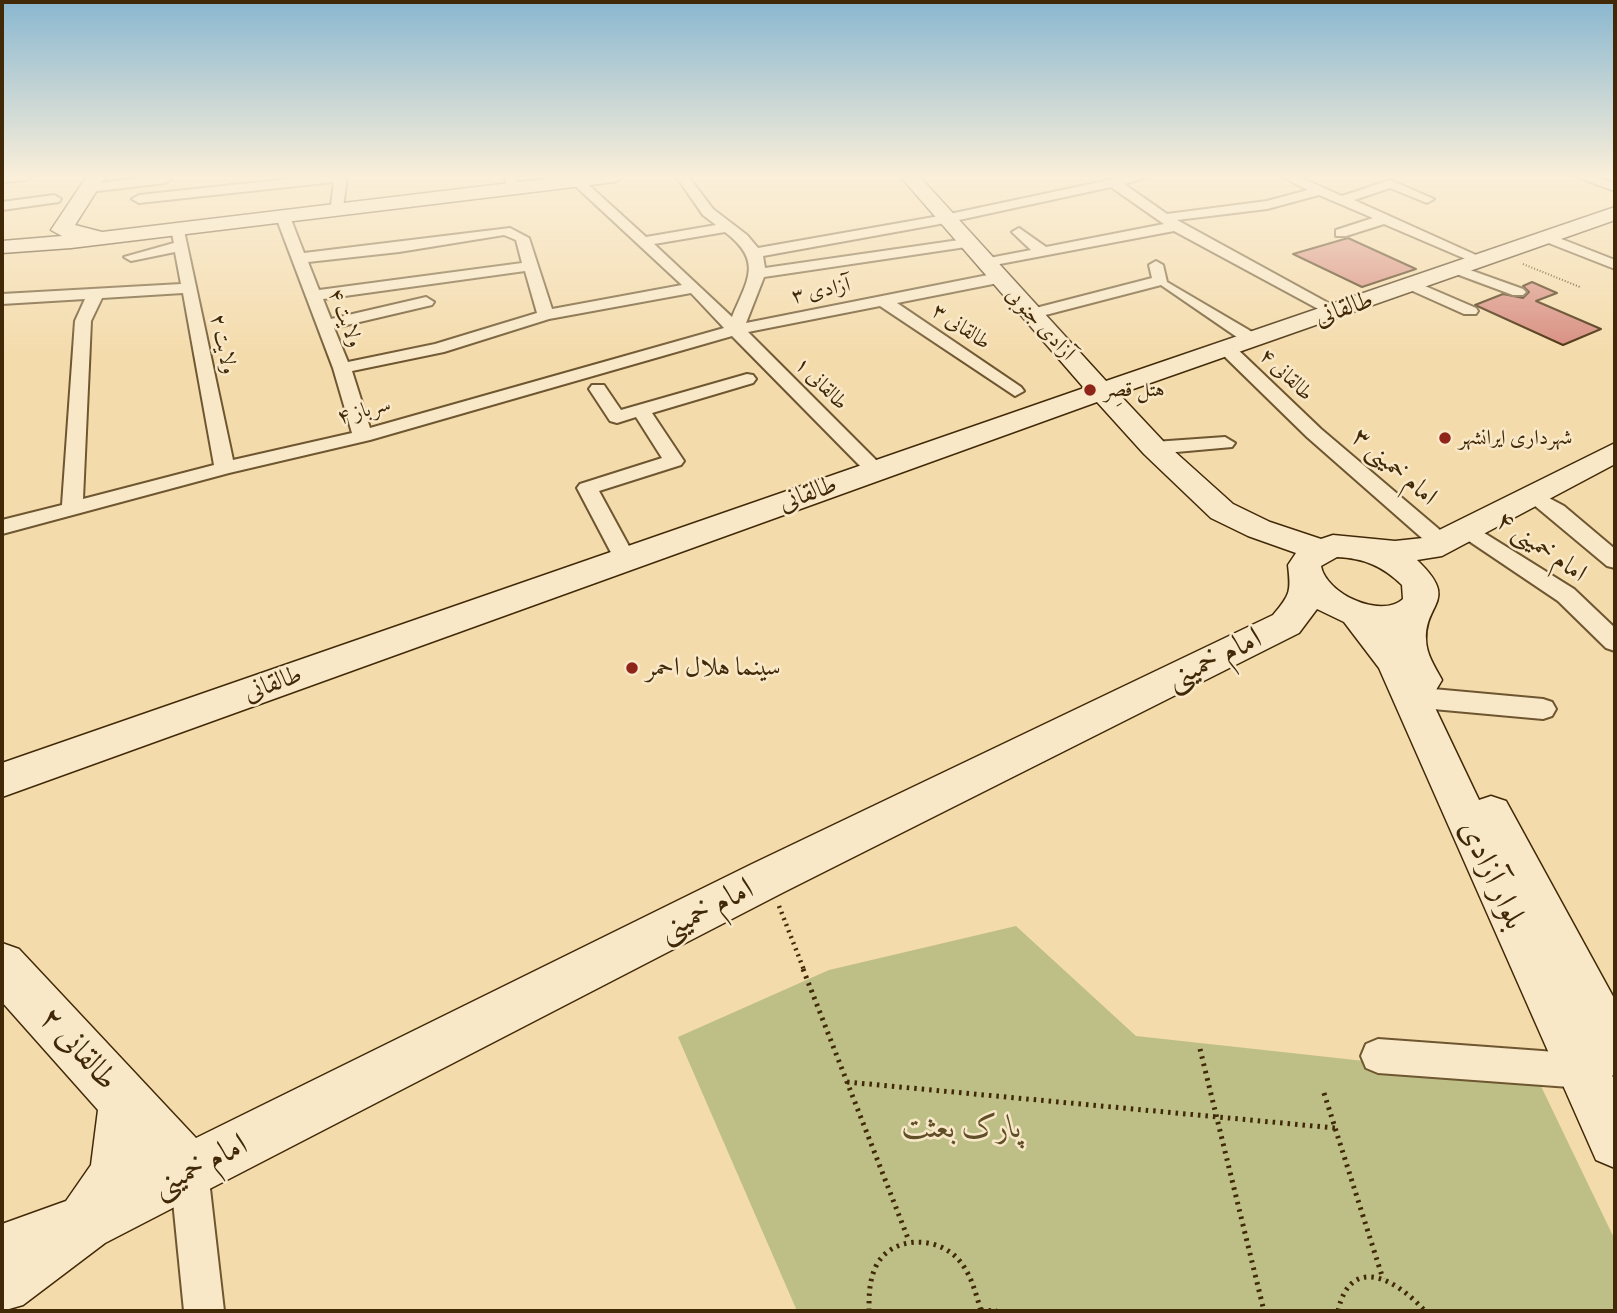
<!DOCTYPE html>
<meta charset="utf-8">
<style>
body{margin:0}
#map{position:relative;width:1617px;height:1313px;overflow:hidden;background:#f4dbab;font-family:"EB Garamond",serif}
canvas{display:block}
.frame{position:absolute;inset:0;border:4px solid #412907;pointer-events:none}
</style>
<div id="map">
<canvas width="1617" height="1313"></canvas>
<div class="frame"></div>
</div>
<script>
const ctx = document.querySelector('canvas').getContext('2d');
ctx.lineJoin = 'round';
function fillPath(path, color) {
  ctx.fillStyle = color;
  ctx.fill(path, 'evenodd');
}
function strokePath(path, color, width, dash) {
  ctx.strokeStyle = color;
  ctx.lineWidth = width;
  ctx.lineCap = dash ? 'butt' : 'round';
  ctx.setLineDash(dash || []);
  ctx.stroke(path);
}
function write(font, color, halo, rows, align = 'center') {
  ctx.font = font + ' "EB Garamond",Amiri,serif';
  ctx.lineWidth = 5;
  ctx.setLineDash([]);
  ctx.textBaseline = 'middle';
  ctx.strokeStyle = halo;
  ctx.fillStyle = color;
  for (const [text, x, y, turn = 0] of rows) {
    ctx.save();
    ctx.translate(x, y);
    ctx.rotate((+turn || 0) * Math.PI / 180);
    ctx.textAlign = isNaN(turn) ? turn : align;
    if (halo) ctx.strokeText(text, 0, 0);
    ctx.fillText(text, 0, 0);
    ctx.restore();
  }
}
fillPath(new Path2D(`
 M1016,926L1136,1036L1538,1080L1615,1240V1311H797L678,1037L829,970Z`), '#bebf87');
const building = new Path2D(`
 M1348,238L1416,269L1362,287L1293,254Z
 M1532,282L1557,293L1536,301L1601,329L1563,345L1475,305L1503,294L1523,298L1529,292L1523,286Z`);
fillPath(building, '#d68a7e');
strokePath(building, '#412907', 2);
const street = new Path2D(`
 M2,176H32L26,180L2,182Z
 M158,176L171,179L165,183L89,192L83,188L89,184Z
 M316,176H347L343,208L331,205L334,182L139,203L132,199L139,195Z
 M504,176H516L518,184L507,187Z
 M676,176H688L713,209L747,235L758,248L945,215L1128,176H1152L1124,184L1167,214L1267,201L1308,190L1280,176H1297L1342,196L1390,180L1434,199L1427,203L1390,188L1354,200L1487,260L1480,264L1475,263L1384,224L1346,236H1336V230L1373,218L1319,195L1267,209L1177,220L1341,310V316L1335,318L1174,231L984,267L977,263L984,259L1031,250L1012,232L1019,228L1046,247L1164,224L1111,187L945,223L763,256L765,268L966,239L973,243L966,247L764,277L746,323L998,273L1006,278L998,283L897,303L1021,387L1024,391L1015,396L880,306L748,332L882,466L885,470L882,474H868L732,336L370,440L229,473L2,534V520L62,505L75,321L85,299L2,304V294L181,284L175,252L131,261L124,257L174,243L171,229L183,226L233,460L352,433L333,368L276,217L278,214L290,217L304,253L510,228L529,238L552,309L682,285L570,181L581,178L646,237L716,225L703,215ZM725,232C763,261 748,279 732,317L654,244ZM504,235L516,240L522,263L319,290L308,262L399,252ZM525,271L537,313L435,344L348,362L334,328L432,305L434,302L426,297L331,319L323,299ZM183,293L214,465L83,499L91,321L102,298ZM691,293L724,328L370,428L352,371L444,352L549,319Z
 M1574,176H1593L1615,183V191Z
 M54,195L61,199L59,202L2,210V202Z
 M1546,233L1615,260V269L1541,240L1539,237Z
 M1156,261L1163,265L1167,282L1259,336V344H1247L1161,285L1030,319L1022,314L1024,311L1152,278L1149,265Z
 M1456,265L1523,289L1526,292L1523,295H1513L1451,272V266Z
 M1411,280L1476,308L1478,311L1476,314H1464L1406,288L1403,285Z
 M1227,344L1233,345L1321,429L1447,536L1450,541L1447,546H1431L1307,437L1221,353L1219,349L1221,345Z
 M747,374L753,375L756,379L753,383L652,413L684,461L681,465L599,491L636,559L633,564H617L577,488L580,484L662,458L636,417L617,423L610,421L589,389L592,385H604L621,410Z
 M1225,437L1235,443L1232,447L1154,454L1144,448L1154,442Z
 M1532,489L1564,506L1615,549V568L1607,566L1522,495Z
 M1465,521L1574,589L1615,628V651L1606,648L1558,601L1457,533L1454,528Z
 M1433,689L1543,699L1552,702L1556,709L1552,716L1543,719L1433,709L1424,706L1420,699L1424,692Z
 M1378,1039L1583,1054L1595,1059L1600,1071L1595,1083L1583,1088L1378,1073L1366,1068L1361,1056L1366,1044Z
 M189,1152L202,1158L208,1171L224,1311H184L170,1171L176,1158Z`);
const secondary = new Path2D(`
 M87,176H106L75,225L102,232L568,176H625L615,182L71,248L2,253V241L62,236L51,230Z
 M900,176H919L1106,381L1615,207V220L1119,394L1164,442L1233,504L1270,522L1321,539L1333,535L1395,541L1423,538L1615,443V464L1442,556L1417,560C1460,601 1425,602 1426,639C1426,654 1435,667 1442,680L1436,690L1428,693L1479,800L1491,796L1506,801L1615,1000V1077L1612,1075L1615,1082V1168L1596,1160L1379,668L1344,622L1317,609L1299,633L784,892L105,1243L23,1305L2,1311V1224L66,1201L91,1165L98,1110L2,1002V943L19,949L196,1138L752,864L1273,615C1291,594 1291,591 1288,565L1296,553L1248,536L1211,518L1144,454L1097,402L2,797V763L1084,388ZM1337,557C1363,558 1383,566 1402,585L1403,599C1381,619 1326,594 1321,566Z`);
strokePath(street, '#6e5630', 4);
strokePath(secondary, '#412907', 3);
strokePath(new Path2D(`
 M1523,264L1580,287`), '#412907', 2, [1, 2]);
strokePath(new Path2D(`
 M779,906L804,970`), '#412907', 4.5, [2, 4.5]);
strokePath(new Path2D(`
 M803,969L909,1241
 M1200,1049L1264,1311
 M847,1082L1335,1128
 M1324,1093L1383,1279
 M981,1310L997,1311
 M869,1311C869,1294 869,1280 877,1264C893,1236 936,1236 957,1258C971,1273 975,1291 981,1311
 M1338,1311C1351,1253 1397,1280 1425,1311`), '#412907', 5, [2.5, 5]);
fillPath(street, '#f8e8c8');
fillPath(secondary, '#f8e8c8');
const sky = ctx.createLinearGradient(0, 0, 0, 360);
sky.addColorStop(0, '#89b7d0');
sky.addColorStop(0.49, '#faefd9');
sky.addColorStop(1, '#faefd900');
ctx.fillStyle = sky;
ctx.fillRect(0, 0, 1617, 360);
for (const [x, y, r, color] of [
 [1090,390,7,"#8f2418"],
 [1445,438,7,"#8f2418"],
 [632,668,7,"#8f2418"]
]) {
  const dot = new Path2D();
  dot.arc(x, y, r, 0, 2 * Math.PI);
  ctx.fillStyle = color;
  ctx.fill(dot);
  strokePath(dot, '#f8e8c8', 2.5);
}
write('21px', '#412907', '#f8e8c8', [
 ["آزادی ۳",821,291,-12],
 ["ولایت ۴",345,318,69],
 ["آزادی جنوبی",1040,324,47],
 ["طالقانی ۳",961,327,34],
 ["ولایت ۲",223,344,78],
 ["طالقانی ۴",1286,375,44],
 ["طالقانی ۱",821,384,45],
 ["سرباز ۴",364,411,-15]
]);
write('21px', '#412907', '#f8e8c8', [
 ["هتل قصِر",1104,390],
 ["شهرداری ایرانشهر",1459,438]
], 'left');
write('26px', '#412907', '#f8e8c8', [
 ["طالقانی",1344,309,-19],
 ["امام خمینی ۳",1394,467,41],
 ["طالقانی",808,494,-20],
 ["امام خمینی ۴",1541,547,35],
 ["طالقانی",273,684,-20]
]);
write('26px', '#412907', '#f8e8c8', [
 ["سینما هلال احمر",646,668]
], 'left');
write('32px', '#412907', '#f8e8c8', [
 ["امام خمینی",1214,659,-26],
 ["بلوار آزادی",1492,875,65],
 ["امام خمینی",706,910,-27],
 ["طالقانی ۲",78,1049,48],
 ["امام خمینی",200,1166,-27]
]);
write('italic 32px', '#604e27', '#f8e8c8', [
 ["پارک بعثت",962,1128]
]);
</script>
